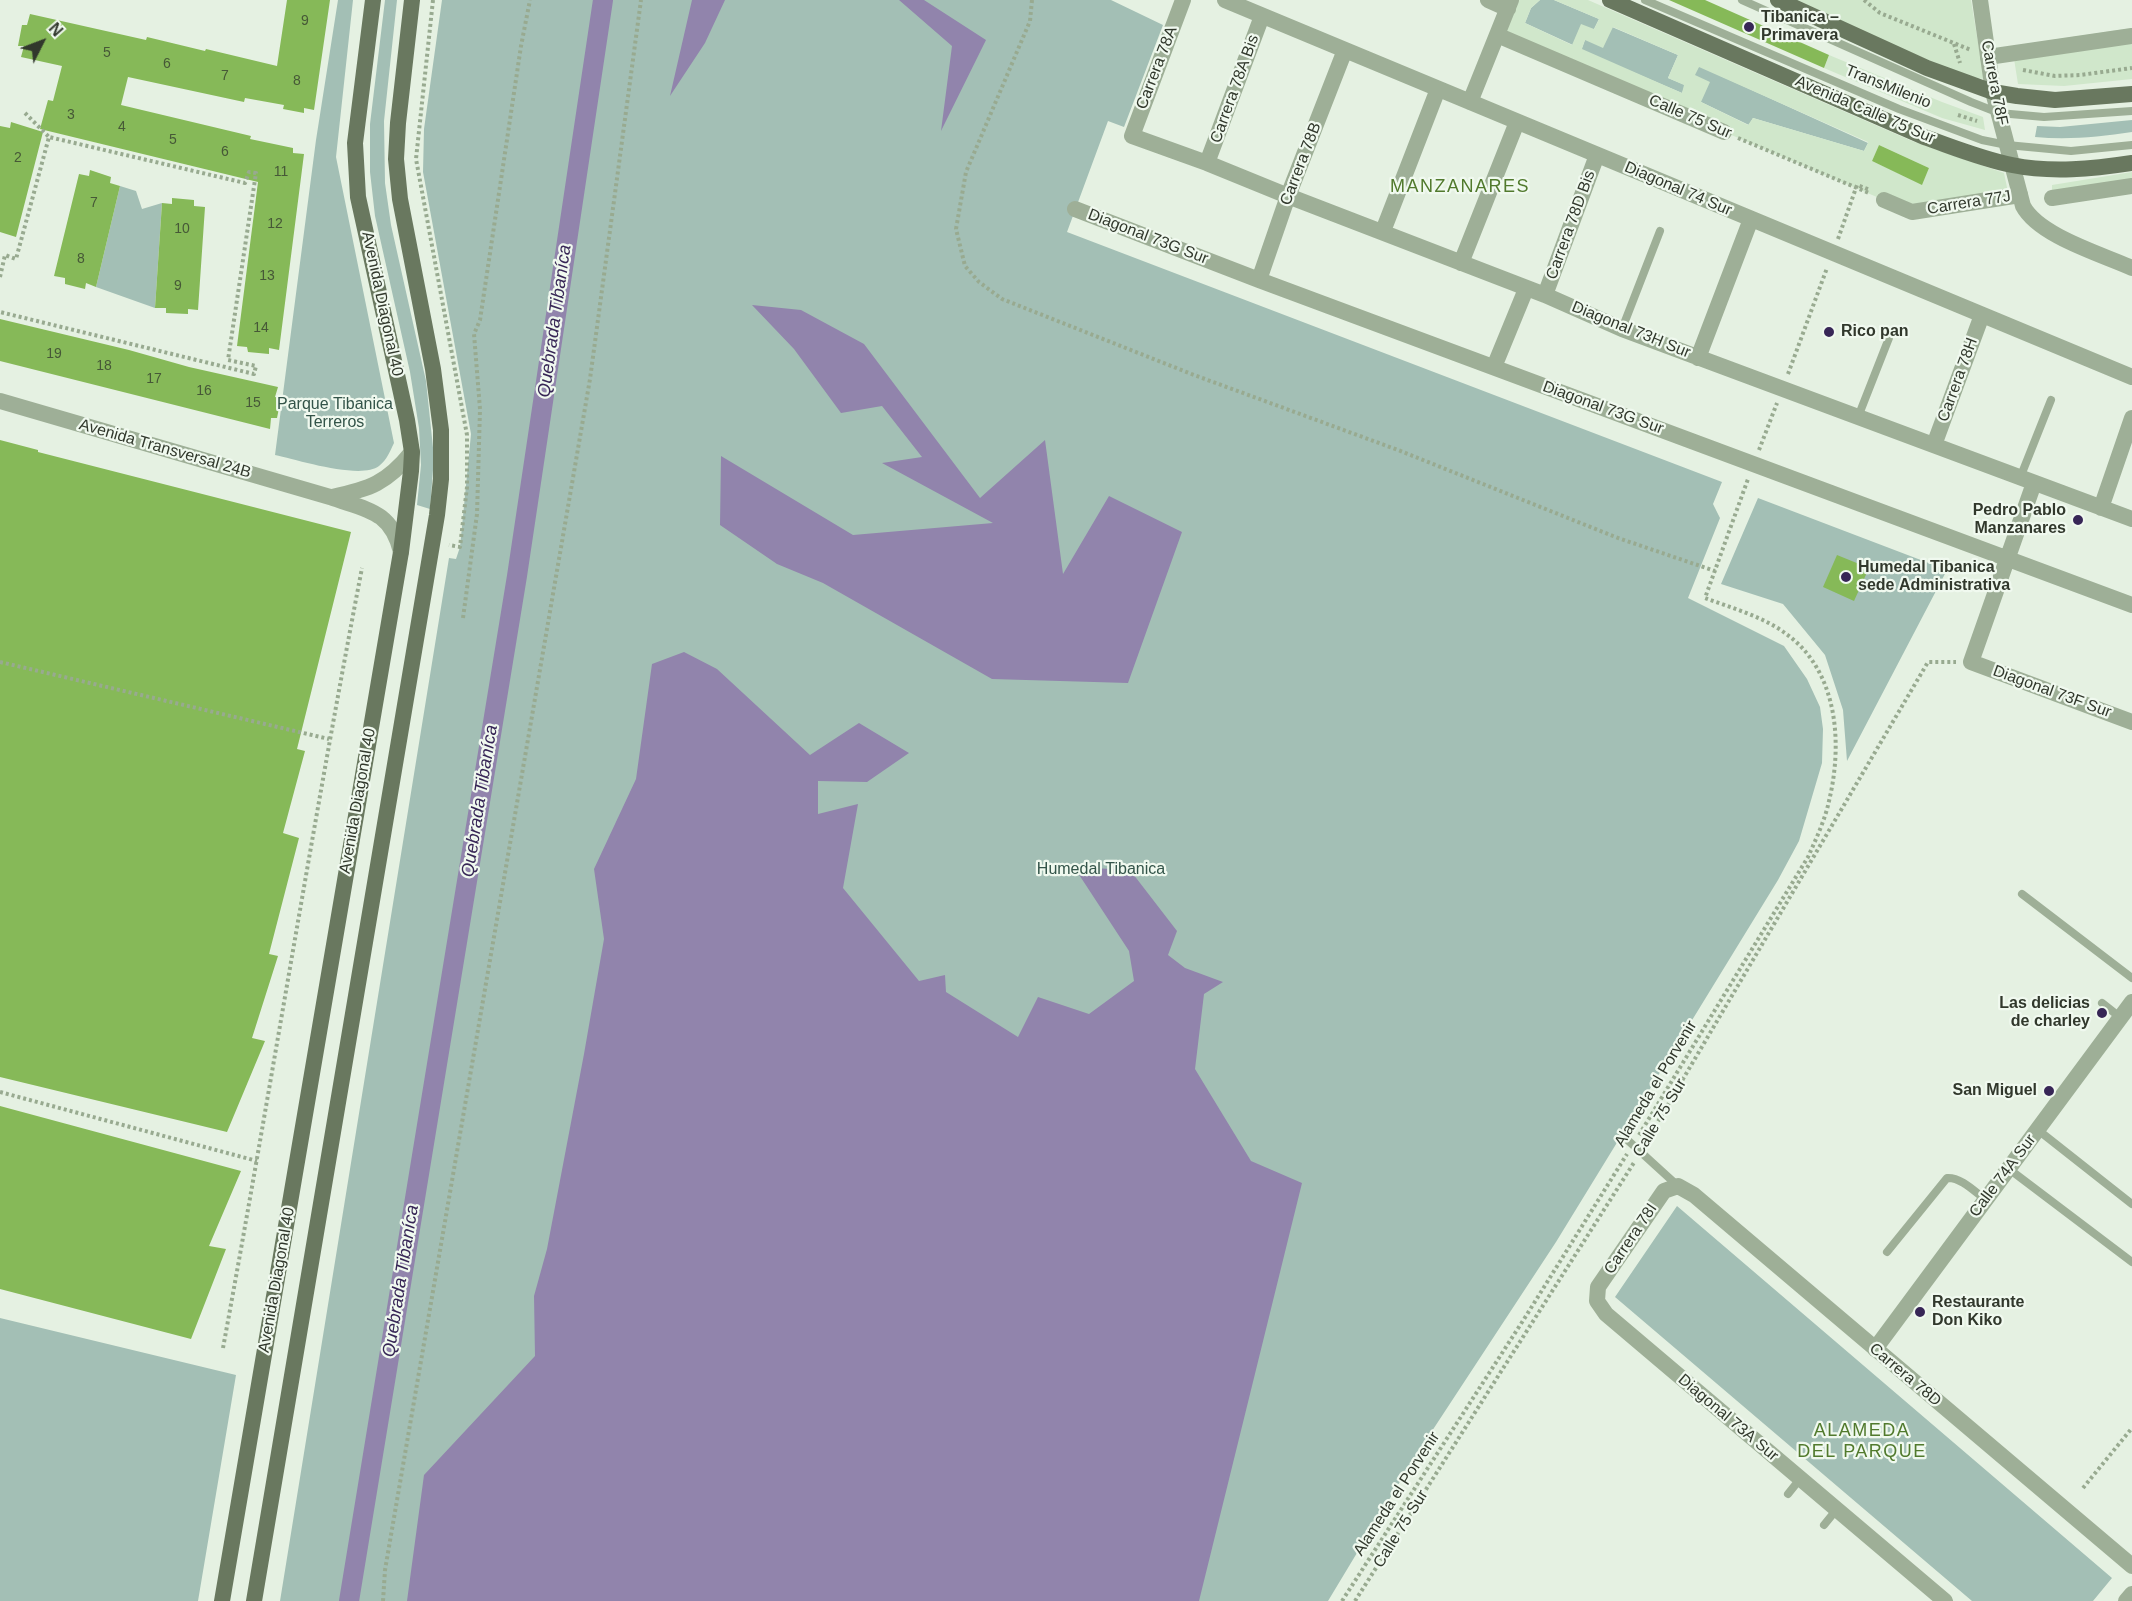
<!DOCTYPE html>
<meta charset="utf-8">
<style>
body{margin:0}
#map{position:relative;width:2132px;height:1601px;overflow:hidden;background:#e5f1e2;font-family:Arial,sans-serif}
canvas{display:block}
.north{position:absolute;left:12px;top:12px;width:60px;height:60px;-webkit-text-stroke:4px #f0f9ef;paint-order:stroke;rotate:48deg;font-size:16px;font-weight:700;line-height:24px;text-align:center;color:#31382c}
.north::after{content:'';display:block;margin:auto;width:21px;height:27px;background:#31382c;clip-path:polygon(50% 0,100% 100%,50% 72%,0 100%)}
</style>
<div id="map">
<canvas width="2132" height="1601"></canvas>
<div class="north">N</div>
</div>
<script>
const ctx = document.querySelector('canvas').getContext('2d');
ctx.lineJoin = 'round';
function fillPath(path, color) {
  ctx.fillStyle = color;
  ctx.fill(path, 'evenodd');
}
function strokePath(path, color, width, dash) {
  ctx.strokeStyle = color;
  ctx.lineWidth = width;
  ctx.lineCap = dash ? 'butt' : 'round';
  ctx.setLineDash(dash || []);
  ctx.stroke(path);
}
function write(font, color, halo, rows, align = 'center') {
  ctx.font = font + ' Arial,sans-serif';
  ctx.lineWidth = 4.5;
  ctx.setLineDash([]);
  ctx.textBaseline = 'middle';
  ctx.strokeStyle = halo;
  ctx.fillStyle = color;
  for (const [text, x, y, turn = 0] of rows) {
    ctx.save();
    ctx.translate(x, y);
    ctx.rotate((+turn || 0) * Math.PI / 180);
    ctx.textAlign = isNaN(turn) ? turn : align;
    if (halo) ctx.strokeText(text, 0, 0);
    ctx.fillText(text, 0, 0);
    ctx.restore();
  }
}
fillPath(new Path2D(`
 M338,0H353L336,157L394,443C390,451 387,460 379,466C361,480 298,460 275,455L316,140Z
 M385,0H397L384,121L385,183L391,225L426,381L434,457L430,509L417,505L421,465L419,428L410,372L375,216L370,172V124Z
 M442,0H1111L1163,25L1124,127L1108,121L1067,232L1722,482L1713,504L1720,518L1688,598L1784,646L1807,679L1820,707L1823,729L1822,763L1799,841L1778,880L1556,1242L1413,1460L1328,1601H280L449,558L456,559L460,547L471,434L423,172L424,129Z
 M1540,0H1554L1599,19L1594,29L1573,45L1525,23L1531,8Z
 M1612,27L1678,55L1668,78L1685,85L1682,93L1581,50L1585,40Z
 M1699,66L1868,143L1864,151L1753,118L1749,125L1701,102L1694,75Z
 M2132,120V132C2099,137 2068,140 2035,137L2037,126L2060,127Z
 M120,186L136,191L142,209L162,203L155,308L96,287Z
 M1758,498L1947,570L1847,761L1843,710L1825,655L1783,604L1721,584Z
 M1677,1206L2112,1578L2093,1601H1972L1615,1297Z
 M0,1318L236,1375L198,1601H0Z`), '#a3bfb5');
fillPath(new Path2D(`
 M1488,0H1540L1531,8L1525,23L1572,45L1581,24L1594,29L1599,19L1554,0H1588L1912,141L2004,173L2009,197L1912,212L1497,35L1508,9ZM1613,27L1678,55L1668,78L1684,85L1682,93L1582,49L1585,40L1603,48ZM1699,67L1868,142V143L1864,151L1753,118L1748,125L1701,102L1710,82L1695,75ZM1879,145L1929,168L1922,184L1872,161Z
 M1792,0H1971L1984,79L1964,76Z
 M2132,28V79L2064,86L2018,84L2012,46Z
 M1829,55L1942,102L1983,117L1985,130L1942,118L1824,68Z
 M2132,172V182L2052,194V185Z`), '#d0e7cb');
fillPath(new Path2D(`
 M692,0H725L705,43L670,96Z
 M899,0H924L986,40L941,131L952,46Z
 M752,305L801,310L864,344L980,498L1045,440L1063,574L1109,496L1182,532L1128,683L992,679L823,583L777,564L720,525L721,456L853,535L993,523L882,463L922,457L882,406L841,413L794,349Z
 M684,652L717,669L810,755L859,723L909,753L867,782L818,781V814L858,804L843,888L919,981L945,975L946,992L1018,1037L1038,997L1089,1014L1134,981L1129,951L1074,867L1130,870L1177,931L1168,955L1185,968L1223,982L1204,994L1195,1069L1251,1161L1302,1183L1199,1601H407L424,1475L535,1356L534,1296L547,1249L584,1054L604,939L594,869L636,779L652,664Z`), '#9184ac');
strokePath(new Path2D(`
 M349,1601L517,576L603,0`), '#9184ac', 20);
fillPath(new Path2D(`
 M287,0H330L314,110L304,108V113L283,109L284,105L245,98L244,102L128,77L121,105L251,136L250,139L293,148V153L304,154L279,350L269,348V354L248,352L247,347L237,346L258,182L40,129L48,100L53,101L62,66L21,57L24,46H18L22,25H27L30,14L146,40L147,37L205,51L206,49L277,66Z
 M1669,0H1705L1829,55L1824,68Z
 M11,122L43,132L16,237L0,232V126L10,128Z
 M1879,145L1929,168L1922,185L1872,161Z
 M90,170L111,177L110,183L120,186L96,287L86,283L85,289L65,284V278L54,276L79,174L89,176Z
 M172,198L194,200V206L205,207L198,310L188,309V314L166,313V308H155L162,203L172,204Z
 M0,319L129,350L189,367L278,387L275,397L281,398L277,418H271L270,429L0,361Z
 M0,440L38,450V452L351,532L297,749L305,751L283,833L299,838L269,954L278,956L252,1038L265,1041L227,1132L0,1077Z
 M1837,555L1869,568L1854,601L1823,587Z
 M0,1106L241,1171L209,1246L226,1249L191,1339L0,1289Z`), '#86b958');
strokePath(new Path2D(`
 M433,0L416,159L467,435V487L460,547L449,545
 M1032,0L1030,21L966,172L956,229L965,266L979,282L1002,299L1194,375L1398,450L1618,538L1715,571
 M1864,0L1880,13L1971,50
 M1954,44L1960,63
 M2023,70L2055,76L2080,75L2132,68
 M25,113L49,137
 M1958,115L1977,121
 M1738,138L1869,193
 M1838,239L1857,185L1870,190
 M0,277L5,255L16,259L49,137L245,183L249,172L256,173L228,360L256,366L254,374L0,312
 M1788,374L1827,268
 M1759,450L1777,403
 M463,618L477,514L480,409L474,334L480,320L521,46L530,0
 M0,662L329,739
 M0,1092L257,1161
 M1639,1135L1808,857C1816,839 1825,820 1829,801C1843,743 1838,670 1785,633C1762,616 1731,608 1705,598L1748,479
 M1646,1142L1928,662H1956
 M223,1348C271,1088 312,827 362,568
 M2083,1488L2132,1428
 M383,1601L385,1570L590,379L641,0
 M1342,1601L1526,1316L1627,1154
 M1355,1601L1635,1161`), '#98aa90', 4, [3, 3]);
strokePath(new Path2D(`
 M1645,0L1899,109L1982,140L2007,145L2071,151L2132,145
 M1742,0L1971,102L1999,113L2044,117L2132,111
 M1622,329L1660,231
 M1858,417L1889,338
 M2020,478L2051,400
 M2022,894L2132,978
 M2102,1003L2121,1018
 M2038,1130L2132,1204
 M1622,1135L1678,1186
 M2009,1169L2132,1262
 M1887,1252L1947,1178C1961,1177 1975,1192 1986,1200
 M1788,1494L1800,1479
 M1824,1525L1837,1509`), '#9eaf97', 8);
strokePath(new Path2D(`
 M1183,0L1132,136L1207,163L1288,196L1545,295L1622,329L2132,519
 M1225,0L2132,377
 M1488,0L1508,9
 M1497,35L1724,132
 M1988,57L2132,36
 M1470,102L1511,0
 M1207,163L1262,16
 M2052,198L2132,186
 M1884,200L1912,212L2020,195
 M1075,209L1259,280L2132,605
 M1383,231L1438,89
 M1461,263L1517,122
 M1259,280L1288,196L1345,50
 M1545,295L1597,155
 M1698,358L1751,219
 M1494,367L1526,289
 M1934,445L1982,315
 M2034,483L1971,662L2132,722
 M2101,508L2132,418
 M1875,1349L2132,1002
 M1945,1601L1606,1314L1597,1301L1598,1287L1664,1191L1678,1186L1694,1195L2132,1566
 M2126,1601L2132,1594`), '#9eaf97', 16);
strokePath(new Path2D(`
 M1980,0L1993,92L2023,206C2039,236 2101,254 2132,268
 M0,401L330,497C366,510 391,510 401,552
 M332,497C370,489 387,483 412,452`), '#9eaf97', 16);
strokePath(new Path2D(`
 M1610,0L1924,137C1953,147 1982,159 2012,165C2051,173 2093,169 2132,163
 M1778,0L1927,68L1993,92L2017,96L2055,100L2132,94
 M222,1601L401,552L411,471L412,452L407,420L358,197L355,143L373,0
 M254,1601L437,515L441,479V430L433,369L400,199L396,159L398,123L412,0`), '#69785f', 16);
for (const [x, y, r, color] of [
 [1749,27,6,"#372656"],
 [1829,332,6,"#372656"],
 [2078,520,6,"#372656"],
 [1846,577,6,"#372656"],
 [2102,1013,6,"#372656"],
 [2049,1091,6,"#372656"],
 [1920,1312,6,"#372656"]
]) {
  const dot = new Path2D();
  dot.arc(x, y, r, 0, 2 * Math.PI);
  ctx.fillStyle = color;
  ctx.fill(dot);
  strokePath(dot, '#f0f9ef', 2);
}
write('14px', '#465837', null, [
 ["9",305,21],
 ["5",107,53],
 ["6",167,64],
 ["7",225,76],
 ["8",297,81],
 ["3",71,115],
 ["4",122,127],
 ["5",173,140],
 ["6",225,152],
 ["2",18,158],
 ["11",281,172],
 ["7",94,203],
 ["12",275,224],
 ["10",182,229],
 ["8",81,259],
 ["13",267,276],
 ["9",178,286],
 ["14",261,328],
 ["19",54,354],
 ["18",104,366],
 ["17",154,379],
 ["16",204,391],
 ["15",253,403]
]);
write('bold 16px', '#31382c', '#f0f9ef', [
 ["Tibanica –",1761,18],
 ["Primavera",1761,36],
 ["Rico pan",1841,332],
 ["Pedro Pablo",2066,511,"right"],
 ["Manzanares",2066,529,"right"],
 ["Humedal Tibanica",1858,568],
 ["sede Administrativa",1858,586],
 ["Las delicias",2090,1004,"right"],
 ["de charley",2090,1022,"right"],
 ["San Miguel",2037,1091,"right"],
 ["Restaurante",1932,1303],
 ["Don Kiko",1932,1321]
], 'left');
write('16px', '#31382c', '#f0f9ef', [
 ["Carrera 78A",1157,68,-69],
 ["Carrera 78F",1994,83,79],
 ["TransMilenio",1888,87,22],
 ["Carrera 78A Bis",1235,89,-70],
 ["Avenida Calle 75 Sur",1865,110,23],
 ["Calle 75 Sur",1690,117,23],
 ["Carrera 78B",1301,164,-69],
 ["Diagonal 74 Sur",1678,189,23],
 ["Carrera 77J",1969,203,-9],
 ["Carrera 78D Bis",1571,225,-70],
 ["Diagonal 73G Sur",1148,237,21],
 ["Avenida Diagonal 40",382,304,78],
 ["Diagonal 73H Sur",1631,330,22],
 ["Carrera 78H",1958,380,-70],
 ["Diagonal 73G Sur",1603,408,20],
 ["Avenida Transversal 24B",165,449,16],
 ["Diagonal 73F Sur",2052,692,20],
 ["Avenida Diagonal 40",358,801,-80],
 ["Alameda el Porvenir",1656,1084,-59],
 ["Calle 75 Sur",1660,1118,-59],
 ["Calle 74A Sur",2003,1176,-53],
 ["Carrera 78I",1631,1239,-56],
 ["Avenida Diagonal 40",277,1280,-80],
 ["Carrera 78D",1905,1375,40],
 ["Diagonal 73A Sur",1728,1418,40],
 ["Alameda el Porvenir",1397,1494,-57],
 ["Calle 75 Sur",1401,1529,-58]
]);
write('16px', '#335449', '#f0f9ef', [
 ["Parque Tibanica",335,405],
 ["Terreros",335,423],
 ["Humedal Tibanica",1101,870]
]);
ctx.letterSpacing = '1.5px';
write('18px', '#517a2d', '#f0f9ef', [
 ["MANZANARES",1460,187],
 ["ALAMEDA",1862,1431],
 ["DEL PARQUE",1862,1452]
]);
ctx.letterSpacing = '0px';
write('italic 18px', '#372656', '#f0f9ef', [
 ["Quebrada Tibaníca",555,321,-82],
 ["Quebrada Tibaníca",480,801,-81],
 ["Quebrada Tibaníca",401,1281,-81]
]);
</script>
